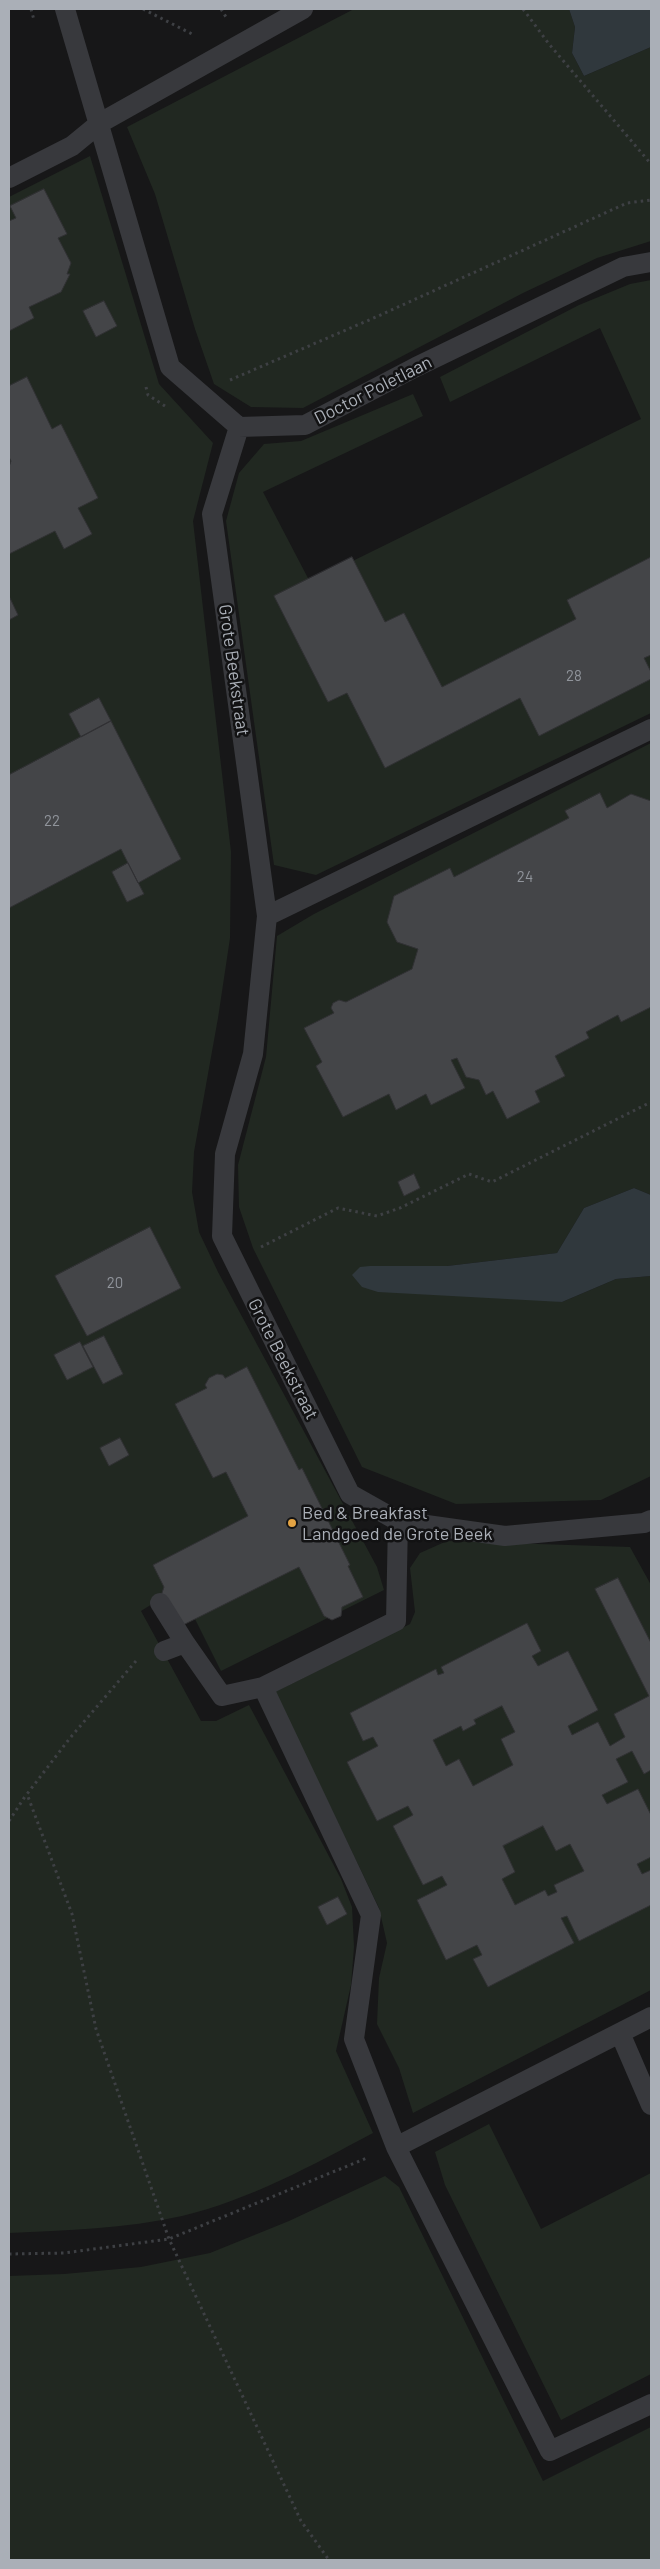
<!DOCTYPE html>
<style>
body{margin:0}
#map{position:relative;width:660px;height:2569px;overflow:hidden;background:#171718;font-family:Barlow,sans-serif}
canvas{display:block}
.frame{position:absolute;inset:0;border:10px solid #aaafb7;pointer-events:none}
</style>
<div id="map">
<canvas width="660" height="2569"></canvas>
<div class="frame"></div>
</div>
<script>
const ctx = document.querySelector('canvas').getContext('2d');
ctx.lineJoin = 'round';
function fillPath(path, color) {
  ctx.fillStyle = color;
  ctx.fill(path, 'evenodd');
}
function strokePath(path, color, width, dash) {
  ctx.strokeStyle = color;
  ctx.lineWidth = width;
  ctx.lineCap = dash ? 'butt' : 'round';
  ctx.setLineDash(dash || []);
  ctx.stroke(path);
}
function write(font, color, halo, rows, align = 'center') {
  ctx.font = font + ' Barlow,sans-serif';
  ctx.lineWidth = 5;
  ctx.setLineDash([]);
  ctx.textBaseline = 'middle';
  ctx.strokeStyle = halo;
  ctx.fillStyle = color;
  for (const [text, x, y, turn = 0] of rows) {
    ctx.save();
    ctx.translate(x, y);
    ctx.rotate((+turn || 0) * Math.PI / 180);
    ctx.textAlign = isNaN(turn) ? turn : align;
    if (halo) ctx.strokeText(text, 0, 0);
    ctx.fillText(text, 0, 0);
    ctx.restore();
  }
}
fillPath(new Path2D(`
 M354,9H569L575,27L572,53L584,76L651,47V241L597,258L523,293L303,408L251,407L214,384L195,329L155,194L127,127Z
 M90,156L159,384L213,443L193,521L231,852L230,938L218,1018L194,1152L192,1192L199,1232L218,1272L377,1567L384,1590L221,1671L179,1587L141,1611L201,1721H216L249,1705L341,1879L352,1907L354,1947L351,1985L336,2051L373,2133C313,2165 249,2200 182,2216C125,2229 67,2230 9,2233V197Z
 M651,280V713L316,875L274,865L226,521L239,473L264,444L301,441L413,394L423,416L263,492L310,582L641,419L600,328L450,402L440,377L579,305L630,284Z
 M651,743V1195L634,1188L584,1208L557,1253L447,1266H370L562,1302L616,1279L651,1276V1476L601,1500L456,1504L362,1467L253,1248L239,1207L238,1165L266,1057L277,936L314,914Z
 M447,1541L630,1547L651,1585V1990L413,2113L399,2068L377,2024L379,1978L387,1943L379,1908L275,1692L410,1624L415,1612L410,1568L420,1553Z
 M489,2124L541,2229L651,2173V2374L561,2420L445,2185L435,2152Z
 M385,2176L399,2187L543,2481L651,2427V2560H9V2276L64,2274L141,2267L210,2253L289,2221Z`), '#212821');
fillPath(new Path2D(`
 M569,9H651V47L584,76L572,53L575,27Z
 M634,1188L651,1195V1276L616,1279L562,1302L378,1292L362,1287L352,1275L360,1267L370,1266H447L557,1253L584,1208Z`), '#30383d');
const building = new Path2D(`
 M44,189L67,234L58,238L71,263L67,274H70L61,292L29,307L34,318L9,331V221L16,218L10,206Z
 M104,301L117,326L96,337L83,311Z
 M27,377L52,429L61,424L98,498L78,508L92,534L64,549L55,531L9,554V467L11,461L9,457V386Z
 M352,557L385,622L404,613L442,687L576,619L567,600L651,557V655L644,658L651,672V679L539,736L520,698L385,768L347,693L328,702L274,596Z
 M9,596L18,615L9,620Z
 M99,698L111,721L81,737L69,714Z
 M111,721L181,859L138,883L121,849L9,908V775Z
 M600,793L607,808L631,794L651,801V1007L621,1022L618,1015L586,1032L589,1038L555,1056L565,1076L535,1091L540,1102L507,1119L493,1091L486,1095L479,1080L466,1077L457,1058L451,1060L465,1088L431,1105L426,1094L396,1110L389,1094L343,1117L316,1066L322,1062L304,1028L334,1013L331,1008L333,1003L339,1000L346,1002L412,969L418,949L397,942L387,922L394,896L450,868L454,877L569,818L565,811Z
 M128,863L144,894L127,902L112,872Z
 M414,1174L420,1188L404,1196L398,1182Z
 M150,1227L181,1288L87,1336L55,1276Z
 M104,1336L123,1374L103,1384L83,1346Z
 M80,1342L93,1367L67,1380L54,1355Z
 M247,1367L299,1470L302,1468L350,1565L348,1566L363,1597L342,1607L341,1616L332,1620L324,1616L299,1567L183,1625L161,1596L164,1587L153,1565L248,1516L226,1472L213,1478L175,1404L207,1388L205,1385L209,1378L217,1374L223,1375L225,1378Z
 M120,1438L129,1455L109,1466L100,1448Z
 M618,1578L651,1643V1770L644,1774L632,1751L616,1759L628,1782L602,1795L607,1804L638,1789L651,1815V1857L637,1864L642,1874L651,1870V1905L579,1941L567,1916L561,1918L574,1943L488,1987L473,1959L482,1955L477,1945L446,1960L417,1900L447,1885L442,1876L423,1885L393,1826L413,1815L408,1806L377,1821L347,1762L378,1746L373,1737L363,1741L350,1713L436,1669L438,1675L444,1673L441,1667L527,1623L541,1651L532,1656L538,1666L568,1651L598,1710L568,1726L572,1735L598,1722L610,1746L625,1737L614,1714L649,1696L595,1589ZM502,1706L515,1732L501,1739L513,1765L473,1786L459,1759L446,1766L433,1740L461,1726L463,1731L476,1724L474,1720ZM543,1826L556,1851L570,1844L584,1871L554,1885L557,1892L548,1896L545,1890L515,1905L502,1879L515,1872L503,1846Z
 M338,1897L347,1914L327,1925L318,1907Z`);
fillPath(building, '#444548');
strokePath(building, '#313134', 1);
strokePath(new Path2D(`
 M31,9L34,20
 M143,9L194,35
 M221,9L226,17
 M523,9L549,44L651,164
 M230,380L376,317L627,203L651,200
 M146,387L148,395L165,406
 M261,1247L338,1208L377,1216L400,1208L469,1174L492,1182L651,1102
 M136,1661L70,1738L27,1794L72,1914L96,2029L169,2239L301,2521L329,2560
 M9,1821L26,1795
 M9,2254L64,2253L169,2239L367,2158`), '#3e4044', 3, [2.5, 4]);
strokePath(new Path2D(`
 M65,9L170,367L239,427L305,425L416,367L623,267L651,262
 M9,178L72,146L100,123L303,9
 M239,427L212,514L267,916L253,1054L225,1154L222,1236L350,1494L398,1521L505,1536L644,1523L651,1520
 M267,916L651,729
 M160,1603L185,1643
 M164,1651L185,1643L222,1696L263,1687L396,1621L398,1521
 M263,1687L371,1915L354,2039L396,2147L550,2451L651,2404
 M620,2033L651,2105
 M396,2147L651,2017`), '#38393d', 20);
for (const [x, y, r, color] of [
 [292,1523,5,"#e3a344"]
]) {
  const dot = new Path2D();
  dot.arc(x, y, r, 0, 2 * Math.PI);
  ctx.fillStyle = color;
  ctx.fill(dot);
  strokePath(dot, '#121213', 2);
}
write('15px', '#90949b', null, [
 ["28",574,676],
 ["22",52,821],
 ["24",525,877],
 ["20",115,1283]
]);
write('18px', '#aaafb7', '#121213', [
 ["Doctor Poletlaan",373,390,-27],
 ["Grote Beekstraat",234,670,82],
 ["Grote Beekstraat",283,1359,63]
]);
write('18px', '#aaafb7', '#121213', [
 ["Bed & Breakfast",302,1513],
 ["Landgoed de Grote Beek",302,1534]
], 'left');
</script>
